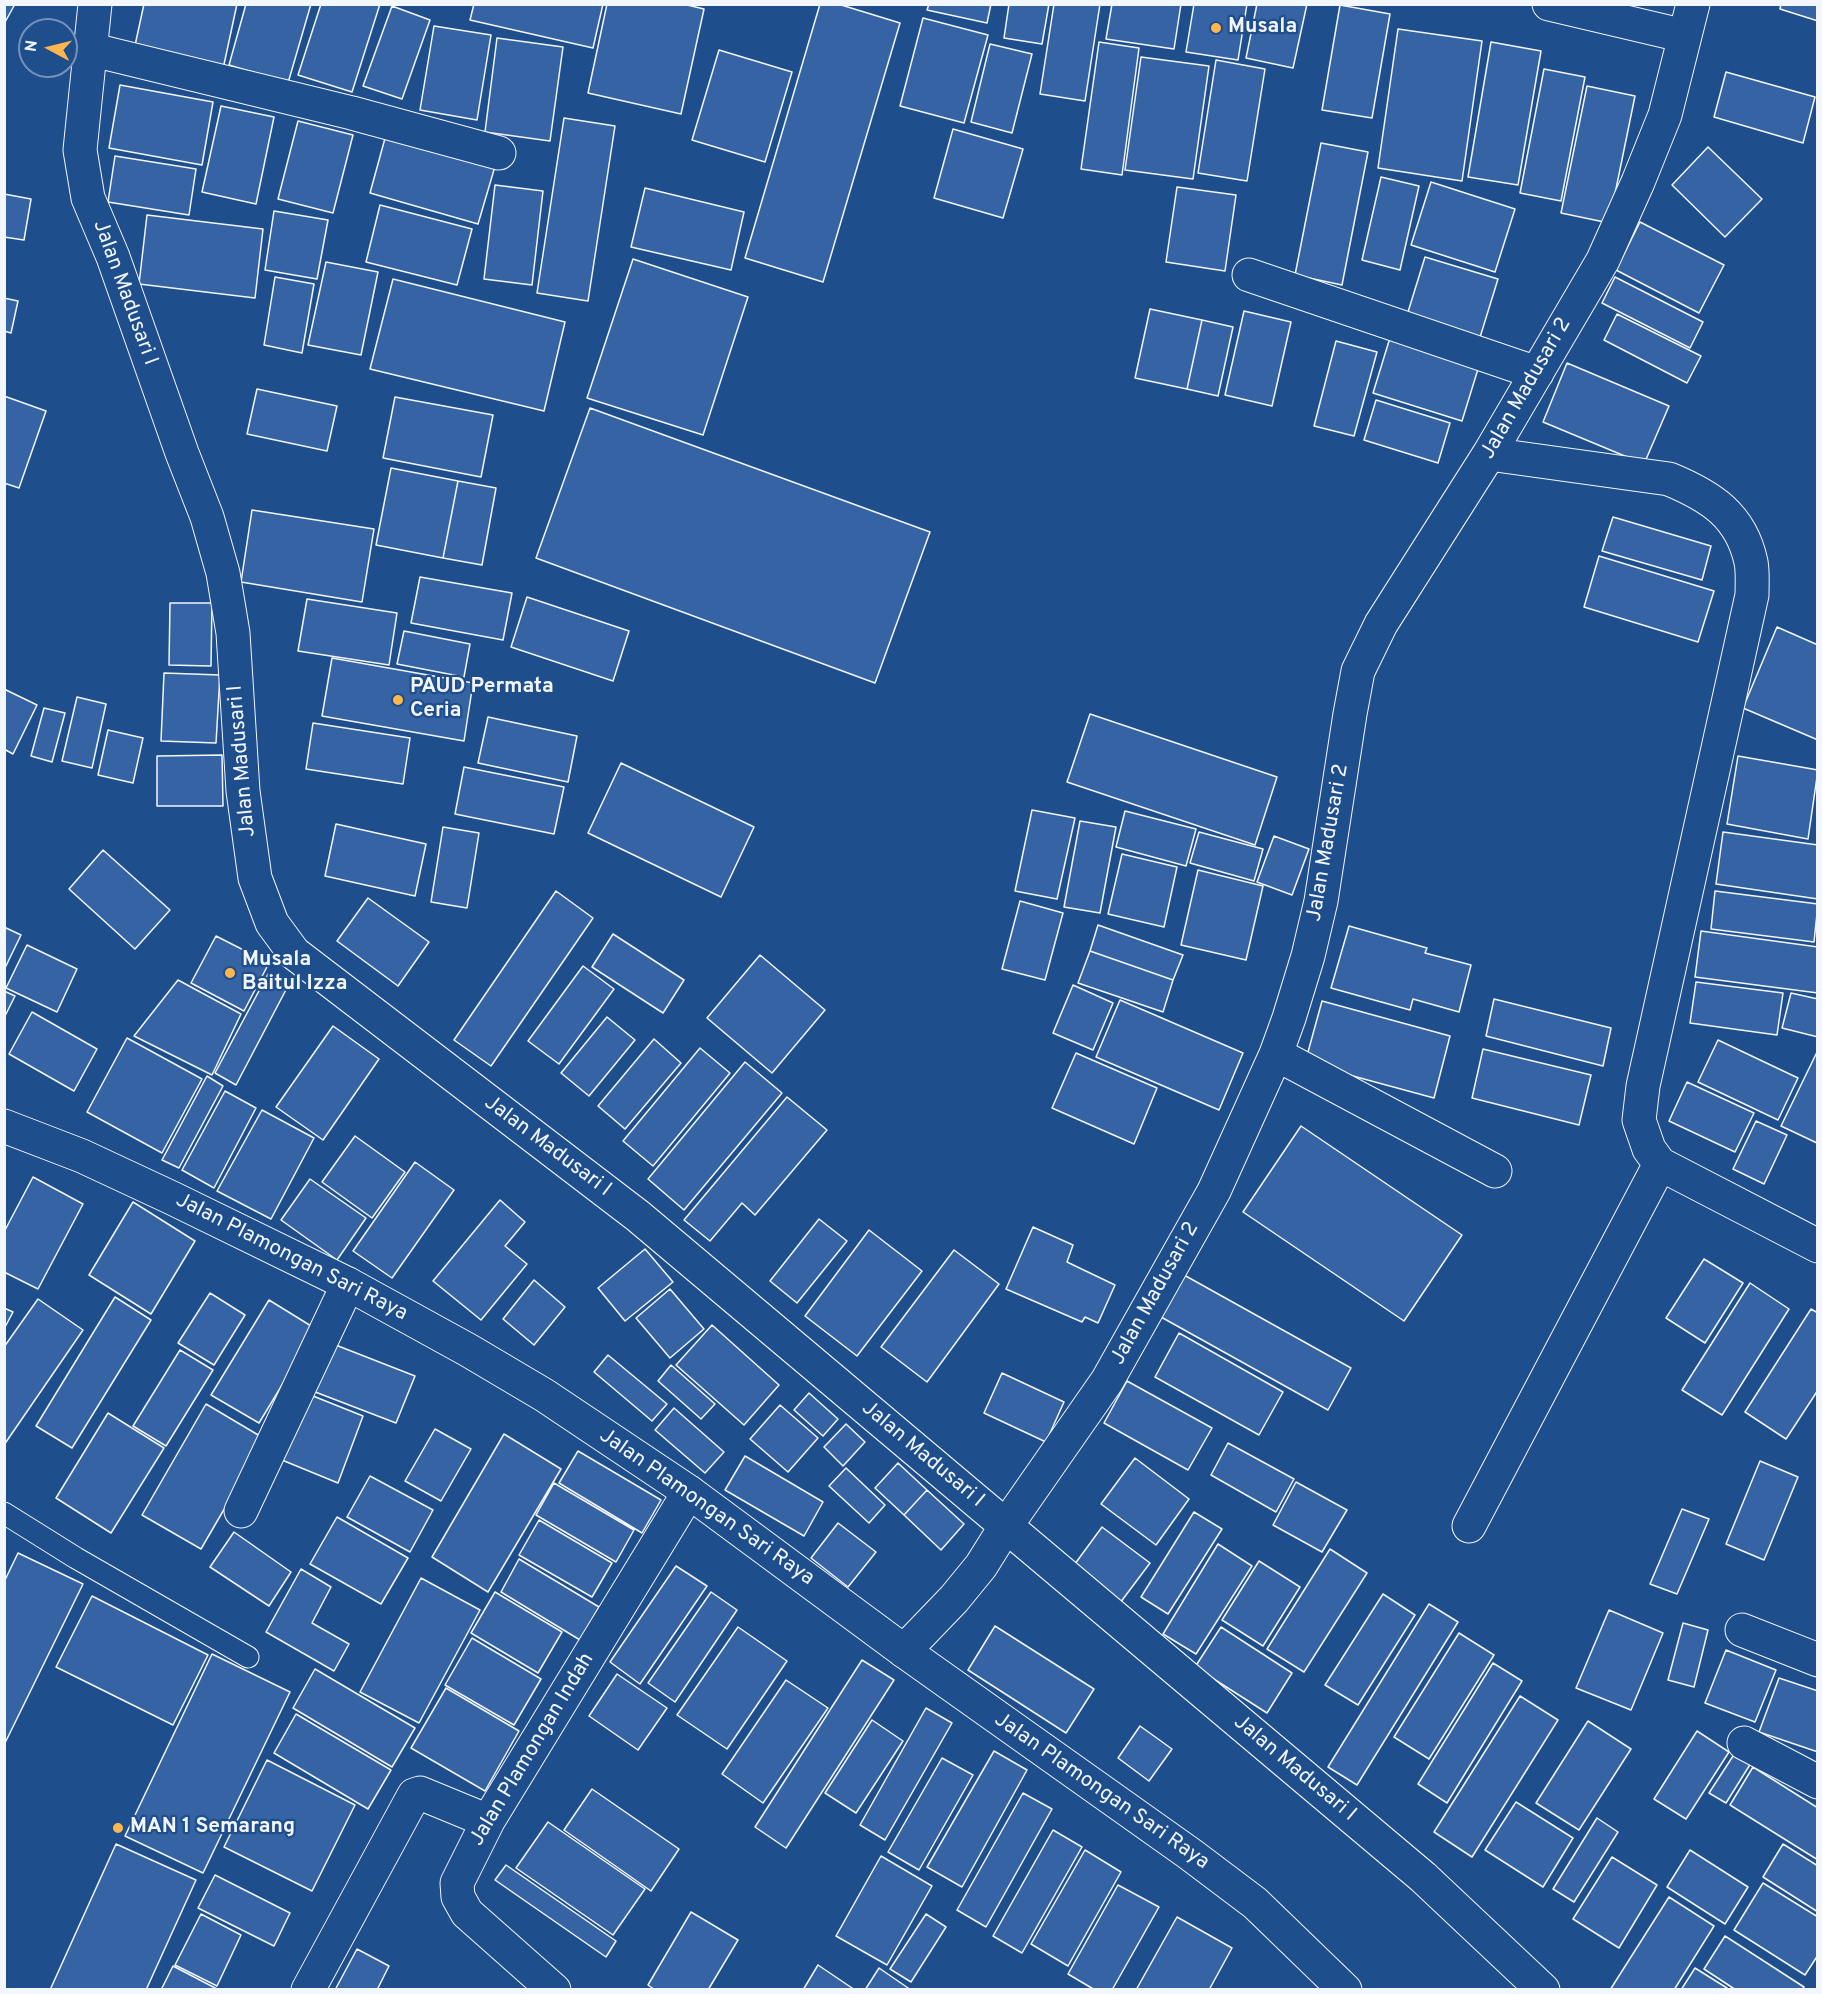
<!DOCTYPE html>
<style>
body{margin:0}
#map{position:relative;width:1822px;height:1994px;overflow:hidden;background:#1f4e8c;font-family:Overpass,sans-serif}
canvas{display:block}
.frame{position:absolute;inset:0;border:6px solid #f2f6ff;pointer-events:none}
.north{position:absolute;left:18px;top:18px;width:60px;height:60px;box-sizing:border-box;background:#1f4e8c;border:2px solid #7391ba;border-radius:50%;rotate:277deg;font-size:16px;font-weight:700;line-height:24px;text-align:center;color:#f2f6ff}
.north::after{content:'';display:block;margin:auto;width:21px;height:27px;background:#ffb74d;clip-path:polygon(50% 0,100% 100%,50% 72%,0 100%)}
</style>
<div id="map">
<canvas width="1822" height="1994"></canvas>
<div class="frame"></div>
<div class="north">N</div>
</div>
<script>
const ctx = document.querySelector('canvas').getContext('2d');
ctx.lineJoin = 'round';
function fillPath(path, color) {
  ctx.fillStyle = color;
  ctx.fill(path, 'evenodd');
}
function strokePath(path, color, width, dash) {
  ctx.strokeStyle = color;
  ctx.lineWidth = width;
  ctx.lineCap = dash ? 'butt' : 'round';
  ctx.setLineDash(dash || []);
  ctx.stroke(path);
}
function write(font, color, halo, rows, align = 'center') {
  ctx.font = font + ' Overpass,sans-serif';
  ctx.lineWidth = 4.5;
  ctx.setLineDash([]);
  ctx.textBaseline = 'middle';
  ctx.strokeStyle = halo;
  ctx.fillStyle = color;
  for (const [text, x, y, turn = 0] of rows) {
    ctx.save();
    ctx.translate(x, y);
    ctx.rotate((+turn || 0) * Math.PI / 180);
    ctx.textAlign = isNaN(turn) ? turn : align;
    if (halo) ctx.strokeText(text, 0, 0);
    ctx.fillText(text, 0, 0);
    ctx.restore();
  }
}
const building = new Path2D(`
 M4,4H15L4,24Z
 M144,4H237L223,69L134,50Z
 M246,4H311L288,83L229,65Z
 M321,4H380L352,92L298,75Z
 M474,4H603L593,48L470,20Z
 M607,4H683L704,9L681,114L588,93Z
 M820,4H838L900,23L823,282L745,258Z
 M929,4H991L987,23L927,10Z
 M1009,4H1049L1042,44L1004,38Z
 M1054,4H1100L1085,101L1040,94Z
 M1112,4H1181L1174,49L1106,39Z
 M1194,4H1247L1238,60L1186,52Z
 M1257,4H1307L1293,68L1246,58Z
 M1781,4H1818V21L1780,9Z
 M1340,5L1390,14L1372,118L1322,110Z
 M392,6L430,20L402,99L363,86Z
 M923,18L988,35L964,123L900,106Z
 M434,26L491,35L477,120L420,110Z
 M1398,29L1482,41L1462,181L1378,168Z
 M497,38L563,47L550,141L485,132Z
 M1099,42L1139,48L1122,175L1081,169Z
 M1491,42L1541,51L1518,185L1468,177Z
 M990,44L1032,54L1012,133L971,122Z
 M719,50L792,72L765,162L692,140Z
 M1141,57L1209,66L1193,179L1125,170Z
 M1216,60L1265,69L1247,181L1198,173Z
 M1544,69L1585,77L1561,201L1520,193Z
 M1726,72L1815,97L1803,143L1714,117Z
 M120,85L213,102L202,165L109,148Z
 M1587,86L1635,96L1609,223L1561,213Z
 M221,106L274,117L256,204L202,192Z
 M564,118L615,126L588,301L537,293Z
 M298,121L353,135L333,213L278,199Z
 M953,129L1023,149L1003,218L934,198Z
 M387,131L496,163L478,224L370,193Z
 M1321,143L1368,152L1342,285L1295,275Z
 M1708,147L1762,199L1725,237L1672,185Z
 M115,156L196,169L189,215L108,202Z
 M1381,177L1419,186L1400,270L1362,260Z
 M1431,182L1515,209L1495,272L1411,245Z
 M495,185L543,191L532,285L484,279Z
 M1177,187L1236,195L1225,271L1166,262Z
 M645,188L744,212L731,270L631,247Z
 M4,194L31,199L24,240L4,237Z
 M380,205L472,229L457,285L366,262Z
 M274,211L328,220L317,279L265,270Z
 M147,215L263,229L255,298L139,284Z
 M1640,222L1724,265L1699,313L1616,270Z
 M1425,257L1498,279L1477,347L1404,325Z
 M633,259L748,297L703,435L587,398Z
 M326,262L378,272L361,355L308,345Z
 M275,277L314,284L302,353L264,345Z
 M1615,277L1703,322L1690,348L1602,303Z
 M393,279L565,322L544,411L370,369Z
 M4,298L18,301L11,333L4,331Z
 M1150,309L1202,320L1187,389L1135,378Z
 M1244,311L1291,322L1272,406L1225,395Z
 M1617,314L1701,356L1687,383L1604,340Z
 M1202,320L1233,327L1218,396L1187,389Z
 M1393,328L1482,356L1462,421L1373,393Z
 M1336,341L1377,352L1354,436L1314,426Z
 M1567,363L1669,406L1644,464L1543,422Z
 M257,389L337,406L327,451L247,434Z
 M4,396L46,411L19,488L4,483Z
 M395,397L493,415L481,477L383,458Z
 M1376,400L1450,423L1438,463L1364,440Z
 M590,408L930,532L875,683L536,558Z
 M391,468L458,481L443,558L376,545Z
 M458,481L496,488L482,565L443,558Z
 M252,510L374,529L362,602L241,582Z
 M1613,517L1711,546L1702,580L1602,551Z
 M1599,556L1714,591L1698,642L1584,607Z
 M420,577L512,593L503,640L411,623Z
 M527,597L629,631L613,681L511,647Z
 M307,599L397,613L389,665L298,651Z
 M170,603H212L211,666L169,665Z
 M1777,627L1818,645V740L1743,708Z
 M404,631L470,644L464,677L397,664Z
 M332,658L473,683L464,741L322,716Z
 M164,673L220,675L216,743L161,741Z
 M4,689L37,705L13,754L4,749Z
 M77,697L106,704L92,768L62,761Z
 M44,708L65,713L52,762L31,756Z
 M1090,714L1277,777L1255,845L1067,782Z
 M488,717L577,736L568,782L478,763Z
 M313,723L410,738L403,784L306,769Z
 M108,730L143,738L133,783L98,775Z
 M222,755L223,806H157V756Z
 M1738,756L1818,770L1808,839L1727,824Z
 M621,763L754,827L721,897L588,833Z
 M464,767L564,787L554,834L455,814Z
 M1032,810L1075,818L1057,899L1015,891Z
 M1125,811L1196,829L1186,866L1116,847Z
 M1080,821L1116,827L1100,913L1064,907Z
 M336,824L426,844L415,896L325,876Z
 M443,827L479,833L467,908L431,902Z
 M1199,832L1263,849L1254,881L1190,863Z
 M1723,832L1818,845V899L1716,884Z
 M1274,836L1309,849L1292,895L1257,882Z
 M103,850L170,910L135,949L69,889Z
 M1122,854L1177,867L1164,927L1108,914Z
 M1198,870L1263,886L1246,960L1181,945Z
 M556,891L593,918L491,1066L454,1040Z
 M1715,891L1818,904L1814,942L1711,929Z
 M368,898L429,942L398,986L337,941Z
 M1020,901L1063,913L1045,980L1002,969Z
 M1098,925L1183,955L1173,980L1090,951Z
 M1349,926L1427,948L1425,953L1471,965L1459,1012L1413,999L1410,1010L1331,988Z
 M4,927L21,935L4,970Z
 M1701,931L1818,947V993L1695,977Z
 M613,934L684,980L663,1013L592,967Z
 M216,936L269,963L244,1011L191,983Z
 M27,945L77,969L57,1012L6,988Z
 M1090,951L1173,980L1163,1012L1078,983Z
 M760,955L825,1010L772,1073L707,1018Z
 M583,966L614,989L559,1064L528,1041Z
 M268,974L289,984L236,1085L215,1073Z
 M178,980L241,1014L212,1075L134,1036Z
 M1696,982L1783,993L1777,1035L1690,1023Z
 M1073,985L1113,1003L1093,1050L1053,1033Z
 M4,991L15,996L4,1018Z
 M1791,993L1818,999V1037L1782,1028Z
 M1494,999L1611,1028L1603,1066L1486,1036Z
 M1120,1000L1243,1053L1219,1110L1096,1057Z
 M1322,1001L1450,1036L1434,1098L1305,1063Z
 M32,1012L97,1049L74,1091L9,1054Z
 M607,1017L635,1040L589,1096L561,1073Z
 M333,1026L379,1059L323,1140L276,1107Z
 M127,1038L202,1079L162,1153L87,1112Z
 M654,1039L681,1063L625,1129L598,1106Z
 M1718,1040L1798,1078L1778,1120L1698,1082Z
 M700,1048L730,1073L653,1166L623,1141Z
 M1483,1049L1591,1075L1579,1125L1472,1098Z
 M1818,1050V1143H1817L1781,1126Z
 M1076,1053L1157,1088L1134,1144L1052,1108Z
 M745,1062L782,1093L684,1210L648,1179Z
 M207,1076L223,1086L179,1168L162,1160Z
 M1687,1082L1754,1113L1735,1152L1669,1121Z
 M225,1091L256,1108L214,1188L182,1170Z
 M787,1097L827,1130L755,1215L742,1203L710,1241L684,1220Z
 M262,1110L314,1138L271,1219L217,1191Z
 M1756,1121L1787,1135L1764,1184L1733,1169Z
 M1301,1126L1462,1235L1404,1321L1243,1212Z
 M355,1136L405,1172L372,1218L322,1182Z
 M415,1162L454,1190L392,1278L353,1251Z
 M33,1177L83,1204L38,1289L4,1272V1232Z
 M310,1179L366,1218L337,1260L281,1220Z
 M500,1200L525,1222L505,1246L527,1264L481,1320L433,1281Z
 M133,1202L195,1241L151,1314L89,1275Z
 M819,1219L847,1241L797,1303L770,1281Z
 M1033,1227L1073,1245L1067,1262L1115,1285L1098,1323L1085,1317L1082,1322L1006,1289Z
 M869,1230L922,1271L857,1356L805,1316Z
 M645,1249L673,1282L625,1321L598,1288Z
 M954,1250L999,1284L927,1382L881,1347Z
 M1704,1259L1743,1283L1705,1343L1666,1318Z
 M1184,1275L1351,1368L1328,1410L1161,1317Z
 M534,1280L565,1307L534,1345L503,1319Z
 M1750,1283L1789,1309L1722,1415L1682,1390Z
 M670,1289L704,1329L670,1358L636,1318Z
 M210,1293L245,1315L214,1365L178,1343Z
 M115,1297L151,1320L72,1448L36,1426Z
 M38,1299L83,1330L4,1445V1347Z
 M269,1300L316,1329L259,1423L211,1395Z
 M4,1308L13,1312L4,1329Z
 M1811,1309L1818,1313V1390L1786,1439L1745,1412Z
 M712,1325L779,1385L744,1425L676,1365Z
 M1179,1333L1283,1392L1259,1435L1155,1377Z
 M328,1342L415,1376L396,1423L310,1390Z
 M180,1350L213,1370L166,1446L133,1426Z
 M608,1355L667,1404L652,1421L594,1372Z
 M671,1365L715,1404L701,1419L658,1381Z
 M1002,1373L1064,1402L1046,1442L984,1413Z
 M1127,1381L1212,1428L1188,1470L1104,1423Z
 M303,1392L363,1416L338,1483L277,1458Z
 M809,1393L838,1419L823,1436L794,1410Z
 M206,1404L265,1439L201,1549L142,1515Z
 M780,1405L818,1438L788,1472L750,1439Z
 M674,1408L724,1452L705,1473L655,1430Z
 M108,1413L164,1448L111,1533L56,1498Z
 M846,1424L865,1442L843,1466L824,1447Z
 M435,1429L471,1449L441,1501L405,1481Z
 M504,1434L561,1469L488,1592L432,1557Z
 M1228,1443L1294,1479L1276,1512L1211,1475Z
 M578,1451L661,1500L642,1533L559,1483Z
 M745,1456L823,1502L804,1536L725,1490Z
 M1135,1458L1189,1499L1156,1545L1101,1504Z
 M1760,1461L1798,1477L1764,1560L1726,1544Z
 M898,1463L927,1490L904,1515L875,1488Z
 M846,1468L885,1505L869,1523L829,1486Z
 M370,1476L433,1510L410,1552L347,1517Z
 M1296,1482L1347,1510L1322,1552L1273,1525Z
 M554,1483L634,1530L616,1562L536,1515Z
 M927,1490L964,1524L941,1550L904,1515Z
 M1682,1509L1709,1519L1677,1594L1650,1584Z
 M1194,1512L1222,1529L1168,1614L1141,1597Z
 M337,1517L408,1558L381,1604L310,1564Z
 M539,1520L612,1563L592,1597L519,1555Z
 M838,1523L876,1552L848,1587L811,1558Z
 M1102,1527L1150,1563L1117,1607L1069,1572Z
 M234,1532L291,1572L269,1606L210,1567Z
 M1218,1544L1252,1566L1196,1654L1163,1634Z
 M1330,1549L1367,1573L1304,1672L1267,1649Z
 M18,1553L83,1584L4,1745V1582Z
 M519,1559L599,1607L580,1640L501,1592Z
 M1259,1561L1300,1587L1263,1646L1222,1620Z
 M676,1566L707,1586L640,1684L610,1662Z
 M301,1569L331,1587L312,1623L349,1644L334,1671L266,1632Z
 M421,1578L480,1610L419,1723L360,1692Z
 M495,1592L562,1632L538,1673L471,1633Z
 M711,1592L737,1610L675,1702L648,1683Z
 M1383,1594L1415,1615L1358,1705L1325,1685Z
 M92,1596L208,1655L173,1725L56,1667Z
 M1429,1604L1458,1622L1357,1785L1328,1767Z
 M1609,1610L1663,1633L1631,1710L1576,1688Z
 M1683,1623L1708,1630L1694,1687L1668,1680Z
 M995,1626L1094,1689L1066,1733L968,1670Z
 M738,1627L787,1661L727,1749L677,1715Z
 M1221,1627L1292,1673L1267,1713L1195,1667Z
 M1459,1633L1494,1655L1429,1759L1394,1737Z
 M472,1638L541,1679L514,1725L445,1685Z
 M1726,1650L1776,1670L1755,1722L1705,1703Z
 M212,1654L290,1692L203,1873L125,1836Z
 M862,1660L894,1680L786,1848L755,1827Z
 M1493,1663L1522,1681L1447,1803L1418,1784Z
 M315,1669L415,1728L392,1767L293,1708Z
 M617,1674L667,1708L638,1750L589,1716Z
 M1779,1678L1818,1691V1752L1759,1732Z
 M786,1680L828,1708L763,1803L722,1774Z
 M446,1688L519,1731L485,1791L411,1748Z
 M1520,1696L1558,1720L1472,1857L1434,1832Z
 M926,1708L952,1723L885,1840L860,1825Z
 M296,1714L391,1770L368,1809L274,1753Z
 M872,1720L903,1741L856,1813L825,1793Z
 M1588,1721L1631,1749L1579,1830L1536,1803Z
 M1140,1726L1172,1749L1149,1781L1118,1758Z
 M1697,1731L1729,1752L1686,1819L1654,1799Z
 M994,1751L1027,1770L962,1887L927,1867Z
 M1735,1753L1751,1763L1726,1803L1709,1793Z
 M942,1758L973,1775L919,1870L888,1852Z
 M267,1760L355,1805L312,1891L224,1847Z
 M1753,1767L1818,1808V1860L1730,1805Z
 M592,1789L679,1849L651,1891L564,1830Z
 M1023,1793L1052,1809L986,1927L957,1910Z
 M1516,1802L1573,1838L1543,1887L1485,1850Z
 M1597,1818L1618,1832L1574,1902L1553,1889Z
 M548,1822L645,1889L613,1935L516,1868Z
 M1053,1830L1082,1847L1022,1953L993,1936Z
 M116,1844L196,1880L146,1990H50Z
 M1783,1844L1818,1866V1912L1763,1877Z
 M1085,1850L1121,1872L1068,1966L1031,1944Z
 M1690,1850L1748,1887L1725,1924L1667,1887Z
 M881,1856L932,1886L887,1965L836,1936Z
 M1612,1857L1657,1885L1619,1948L1573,1919Z
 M506,1865L616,1941L606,1957L495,1880Z
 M215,1875L290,1913L274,1946L198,1908Z
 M1763,1883L1818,1917V1955L1805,1975L1734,1930Z
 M1118,1885L1159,1907L1112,1990H1095L1068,1974Z
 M1669,1897L1714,1926L1674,1990H1610Z
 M691,1912L738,1940L708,1990H655L648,1985Z
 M201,1914L241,1935L217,1986L175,1965Z
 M926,1914L946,1927L911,1982L890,1969Z
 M1177,1917L1232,1948L1209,1990H1136Z
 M1725,1936L1804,1987L1802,1990H1736L1704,1969Z
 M357,1949L389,1966L377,1990H335Z
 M818,1965L855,1990H803Z
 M173,1966L219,1990H161Z
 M879,1968L911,1990H865Z
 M1695,1968L1727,1988L1726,1990H1681Z`);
fillPath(building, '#3563a3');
strokePath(building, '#f2f6ff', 1.5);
const service = new Path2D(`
 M4,1513L76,1558L248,1657`);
const minor = new Path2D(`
 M95,4L80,150L88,198L113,257L182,453L207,517L223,573L233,633L243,791L255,878L272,923L294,953L638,1216L1423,1877L1543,1990
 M1549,4L1685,36
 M89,49L352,113L499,153
 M1249,275L1537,373
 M1489,454L1669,479C1710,496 1741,515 1751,562C1753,572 1752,584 1752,595L1643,1086L1639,1120L1649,1149L1660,1164L1818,1246
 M1276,1054L1495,1171
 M241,1511L348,1284
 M1469,1526L1660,1164
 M1742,1630L1818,1660
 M904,1651L954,1599L981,1566L1006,1526L1107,1381L1214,1191L1276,1054L1289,1018L1308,956L1321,901L1350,714L1358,671L1381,624L1489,454L1603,260L1638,182L1665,115L1693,4
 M1744,1743L1818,1782
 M308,1990L414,1795L420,1793L488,1821
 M554,1990L467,1913L458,1897L457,1883L488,1821L689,1492`);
const tertiary = new Path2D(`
 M4,1126L82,1156L172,1198L348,1284L468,1350L544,1395L689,1492L904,1651L1190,1854L1255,1903L1345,1990`);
strokePath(service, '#f2f6ff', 23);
strokePath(minor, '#f2f6ff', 35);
strokePath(tertiary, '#f2f6ff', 35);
strokePath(service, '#1f4e8c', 21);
strokePath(minor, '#1f4e8c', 33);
strokePath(tertiary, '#1f4e8c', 33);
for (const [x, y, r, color] of [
 [1216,28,6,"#ffb74d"],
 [398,700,6,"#ffb74d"],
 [230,973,6,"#ffb74d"],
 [118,1828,6,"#ffb74d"]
]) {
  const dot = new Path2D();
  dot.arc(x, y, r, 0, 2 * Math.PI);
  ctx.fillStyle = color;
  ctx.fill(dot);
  strokePath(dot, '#1f4e8c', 2);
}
write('bold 21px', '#f2f6ff', '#1f4e8c', [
 ["Musala",1228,28],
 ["PAUD Permata",410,688],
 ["Ceria",410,712],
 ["Musala",242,961],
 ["Baitul Izza",242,985],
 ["MAN 1 Semarang",130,1828]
], 'left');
write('21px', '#f2f6ff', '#1f4e8c', [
 ["Jalan Madusari I",124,293,70],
 ["Jalan Madusari 2",1527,389,-60],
 ["Jalan Madusari I",243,761,-95],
 ["Jalan Madusari 2",1329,843,-80],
 ["Jalan Madusari I",547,1147,37],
 ["Jalan Plamongan Sari Raya",291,1258,27],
 ["Jalan Madusari 2",1156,1294,-61],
 ["Jalan Madusari I",922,1455,40],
 ["Jalan Plamongan Sari Raya",706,1508,35],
 ["Jalan Plamongan Indah",533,1750,-59],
 ["Jalan Madusari I",1294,1769,40],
 ["Jalan Plamongan Sari Raya",1101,1792,35]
]);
</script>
